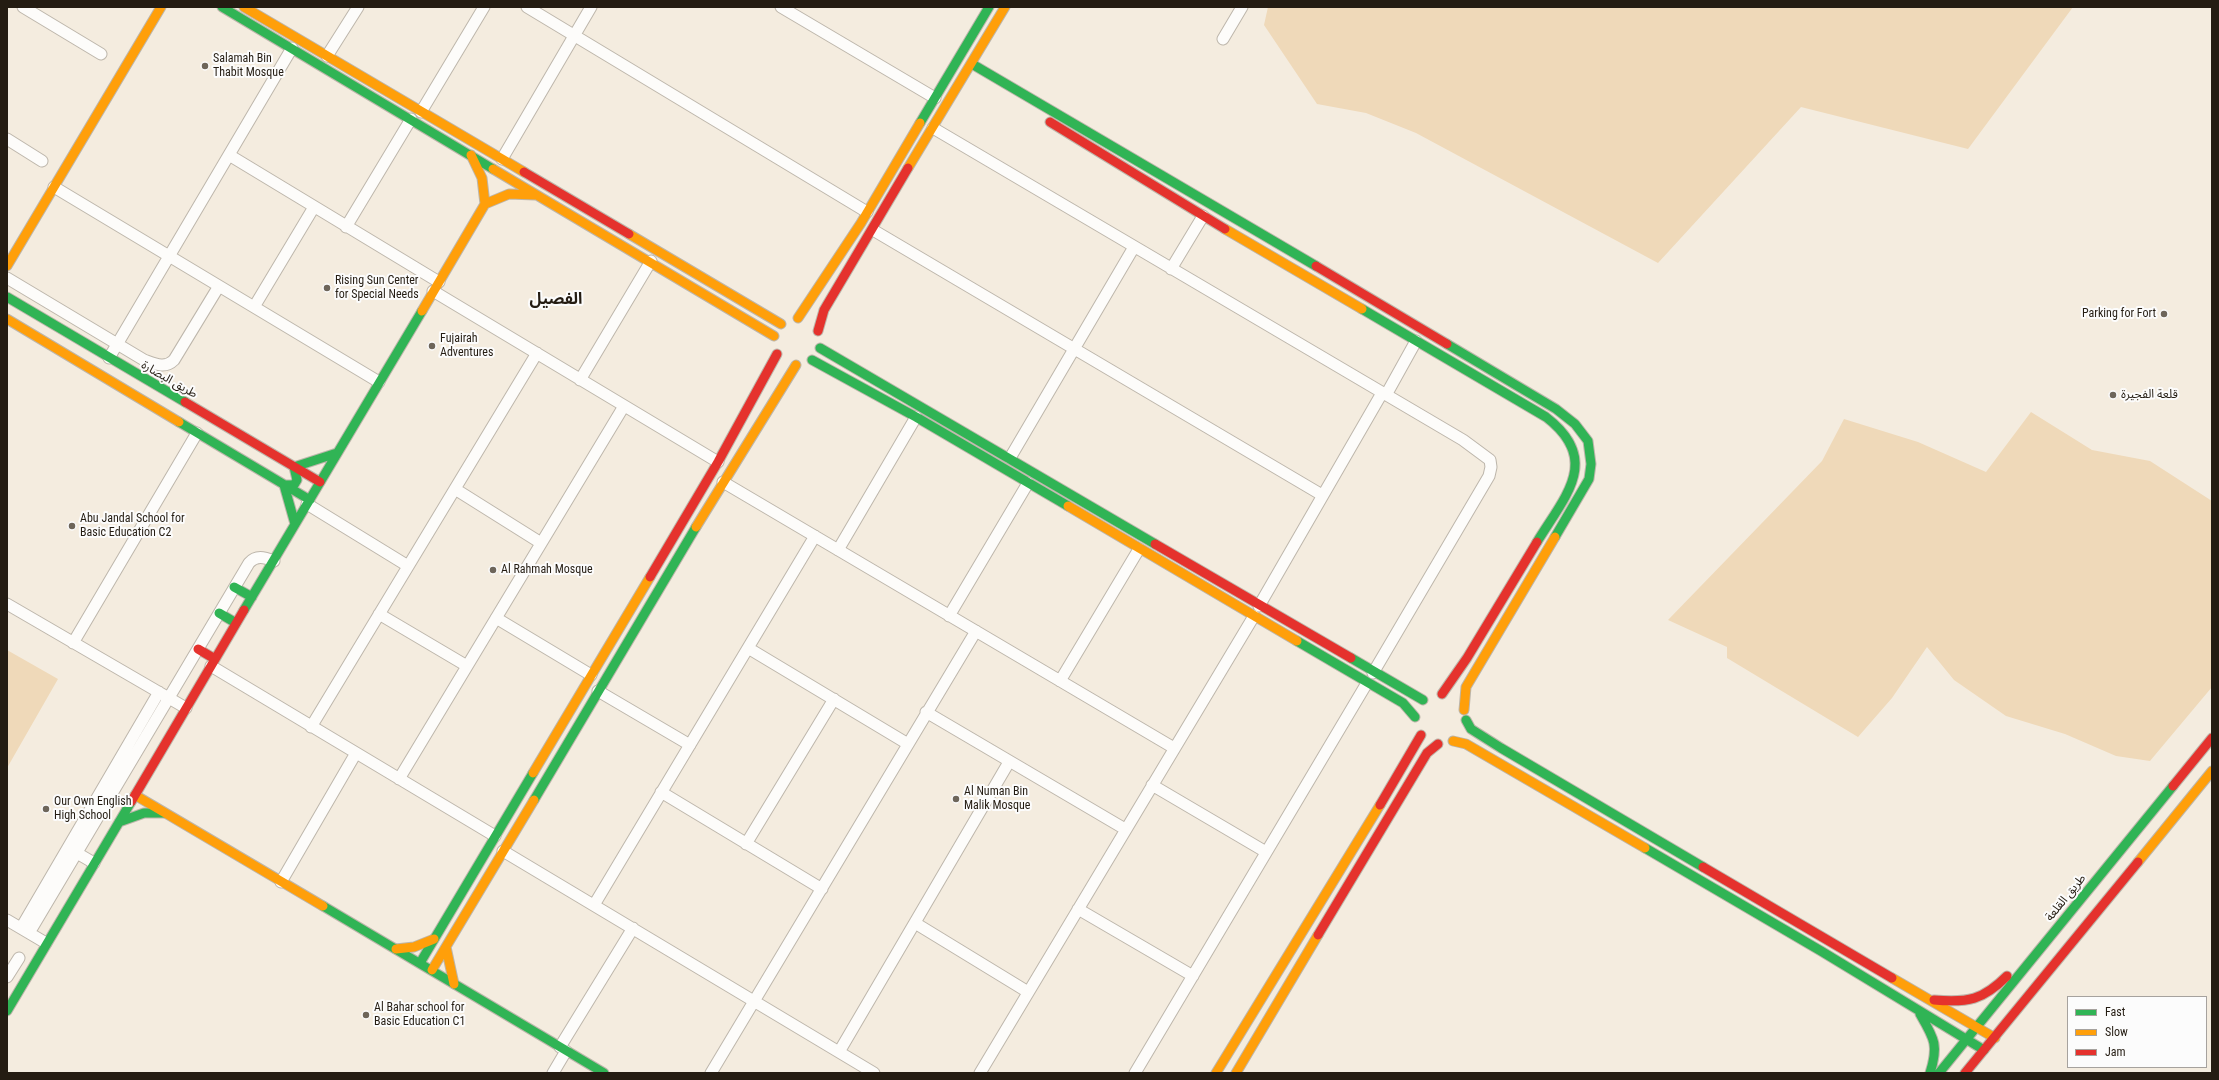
<!DOCTYPE html>
<meta charset="utf-8">
<style>
body{margin:0}
#map{position:relative;width:2219px;height:1080px;overflow:hidden;background:#f4ecdf;font-family:"Roboto Condensed",sans-serif}
canvas{display:block}
.frame{position:absolute;inset:0;border:8px solid #241c12;pointer-events:none}
.legend{position:absolute;left:2067px;top:996px;width:140px;height:72px;box-sizing:border-box;background:#fcfcfc;border:1px solid #a6a29e;margin:0;padding:5px 7px;list-style:none;font-size:12px;color:#241c12}
.legend li{display:flex;align-items:center;gap:8px;height:20px}
.legend b{width:20px;border:1px solid #a6a29e}
</style>
<div id="map">
<canvas width="2219" height="1080"></canvas>
<div class="frame"></div>
<ul class="legend">
<li><b style="height:5px;background:#30b455"></b>Fast</li>
<li><b style="height:5px;background:#ff9f0a"></b>Slow</li>
<li><b style="height:5px;background:#e5322d"></b>Jam</li>
</ul>
</div>
<script>
const ctx = document.querySelector('canvas').getContext('2d');
ctx.lineJoin = 'round';
function fillPath(path, color) {
  ctx.fillStyle = color;
  ctx.fill(path, 'evenodd');
}
function strokePath(path, color, width, dash) {
  ctx.strokeStyle = color;
  ctx.lineWidth = width;
  ctx.lineCap = dash ? 'butt' : 'round';
  ctx.setLineDash(dash || []);
  ctx.stroke(path);
}
function write(font, color, halo, rows, align = 'center') {
  ctx.font = font + ' "Roboto Condensed","Noto Sans Arabic",sans-serif';
  ctx.lineWidth = 4;
  ctx.setLineDash([]);
  ctx.textBaseline = 'middle';
  ctx.strokeStyle = halo;
  ctx.fillStyle = color;
  for (const [text, x, y, turn = 0] of rows) {
    ctx.save();
    ctx.translate(x, y);
    ctx.rotate((+turn || 0) * Math.PI / 180);
    ctx.textAlign = isNaN(turn) ? turn : align;
    if (halo) ctx.strokeText(text, 0, 0);
    ctx.fillText(text, 0, 0);
    ctx.restore();
  }
}
fillPath(new Path2D(`
 M1268,7H2073L1968,149L1801,107L1658,263L1416,133L1366,113L1317,104L1264,25Z
 M2031,412L2092,450L2150,461L2212,501V687L2150,761L2116,756L2065,734L2006,716L1954,680L1927,647L1892,698L1858,737L1727,658V647L1668,620L1822,461L1844,419L1918,442L1986,472Z
 M7,650L58,679L7,768Z`), '#efd9b9');
const street = new Path2D(`
 M23,7L101,54
 M527,7L867,212
 M781,7L935,98
 M1223,39L1242,7
 M327,56L358,7
 M421,112L484,7
 M933,128L1463,440L1490,460L1491,467L1489,476L1373,673
 M7,139L42,161
 M229,155L439,282
 M502,159L591,7
 M54,187L379,382
 M346,227L411,119
 M873,230L1322,495
 M1171,269L1203,216
 M7,278L144,360C155,364 165,369 174,360L219,286
 M433,291L718,462
 M254,307L314,207
 M109,358L292,48
 M580,380L651,261
 M1386,395L1416,341
 M1010,458L1134,247
 M723,482L1174,748
 M455,489L541,543
 M307,504L408,566
 M838,550L916,417
 M7,604L186,708
 M1259,606L1382,393
 M379,614L467,666
 M949,616L1028,483
 M496,618L591,675
 M73,643L197,433
 M748,648L908,744
 M211,666L495,836
 M1060,681L1139,549
 M598,691L690,745
 M926,712L1125,829
 M311,727L537,353
 M399,779L624,406
 M1152,785L1266,852
 M661,792L822,889
 M746,844L834,699
 M70,849L94,863
 M503,851L874,1073
 M281,882L356,753
 M594,905L815,536
 M1078,909L1193,976
 M7,920L46,943
 M915,923L1028,992
 M21,928L159,692
 M29,933L249,563C256,555 264,557 274,561
 M7,977L19,958
 M560,1047L633,928
 M839,1052L1009,762
 M553,1073L566,1051
 M711,1073L976,631
 M980,1073L1254,616
 M1135,1073L1367,683`);
const fast = new Path2D(`
 M222,7L493,169
 M972,64L1316,266
 M920,123L989,7
 M7,297L185,402
 M1362,309L1546,417C1602,460 1565,496 1537,542
 M1447,344L1556,409L1575,424L1588,441L1591,464L1589,479L1555,537
 M820,348L1155,544
 M812,360L916,417L1068,506
 M179,422L310,500
 M295,524L284,485H294L297,480L294,467L337,453
 M234,587L252,597
 M244,610L422,311
 M219,613L236,623
 M1297,641L1403,703L1415,717
 M1351,658L1423,700
 M1466,720L1471,729L1501,748L1703,867
 M534,800L696,527
 M119,822L144,813H164
 M1645,848L1821,951L1984,1050
 M323,906L604,1073
 M420,963L533,773
 M7,1011L131,802
 M1920,1014C1934,1038 1939,1045 1930,1073
 M1939,1073L2173,786`);
const slow = new Path2D(`
 M244,7L524,172
 M908,168L1005,7
 M493,169L774,336
 M485,204L509,194L535,195
 M1225,229L1362,309
 M629,234L781,324
 M7,266L161,7
 M422,311L485,204L482,178L471,155
 M798,318L861,223L920,123
 M7,319L179,422
 M1068,506L1297,641
 M696,527L796,365
 M1464,710L1466,687L1555,537
 M1453,741L1466,744L1645,848
 M533,773L650,577
 M135,795L323,906
 M2138,862L2212,771
 M446,947L454,984
 M396,949L414,947L434,939
 M432,970L534,800
 M1892,978L1995,1038
 M1216,1073L1380,805
 M1236,1073L1318,935`);
const jam = new Path2D(`
 M1050,122L1225,229
 M524,172L629,234
 M1316,266L1447,344
 M818,331L824,310L908,168
 M185,402L320,482
 M1155,544L1351,658
 M650,577L718,462L777,354
 M198,649L215,659
 M1442,694L1467,658L1537,542
 M2173,786L2212,738
 M131,802L244,610
 M1380,805L1421,735
 M1703,867L1892,978
 M1318,935L1427,753L1438,744
 M1934,1000C1968,1003 1983,1000 2007,976
 M1965,1073L2138,862`);
strokePath(street, '#bdb6ab', 13);
strokePath(fast, '#bdb6ab', 11);
strokePath(slow, '#bdb6ab', 11);
strokePath(jam, '#bdb6ab', 11);
strokePath(street, '#fdfcfa', 11);
strokePath(fast, '#30b455', 9);
strokePath(slow, '#ff9f0a', 9);
strokePath(jam, '#e5322d', 9);
for (const [x, y, r, color] of [
 [205,66,4,"#6d655a"],
 [327,288,4,"#6d655a"],
 [2164,314,4,"#6d655a"],
 [432,346,4,"#6d655a"],
 [2113,395,4,"#6d655a"],
 [72,526,4,"#6d655a"],
 [493,570,4,"#6d655a"],
 [956,799,4,"#6d655a"],
 [46,809,4,"#6d655a"],
 [366,1015,4,"#6d655a"]
]) {
  const dot = new Path2D();
  dot.arc(x, y, r, 0, 2 * Math.PI);
  ctx.fillStyle = color;
  ctx.fill(dot);
  strokePath(dot, '#fcfcfc', 1.5);
}
write('12px', '#241c12', '#fcfcfc', [
 ["Salamah Bin",213,59],
 ["Thabit Mosque",213,73],
 ["Rising Sun Center",335,281],
 ["for Special Needs",335,295],
 ["Parking for Fort",2156,314,"right"],
 ["Fujairah",440,339],
 ["Adventures",440,353],
 ["قلعة الفجيرة",2121,395],
 ["Abu Jandal School for",80,519],
 ["Basic Education C2",80,533],
 ["Al Rahmah Mosque",501,570],
 ["Al Numan Bin",964,792],
 ["Malik Mosque",964,806],
 ["Our Own English",54,802],
 ["High School",54,816],
 ["Al Bahar school for",374,1008],
 ["Basic Education C1",374,1022]
], 'left');
write('12px', '#241c12', '#fcfcfc', [
 ["طريق البصارة",169,380,30],
 ["طريق القلعة",2066,898,-51]
]);
write('bold 16px', '#241c12', '#fcfcfc', [
 ["الفصيل",556,300]
]);
</script>
